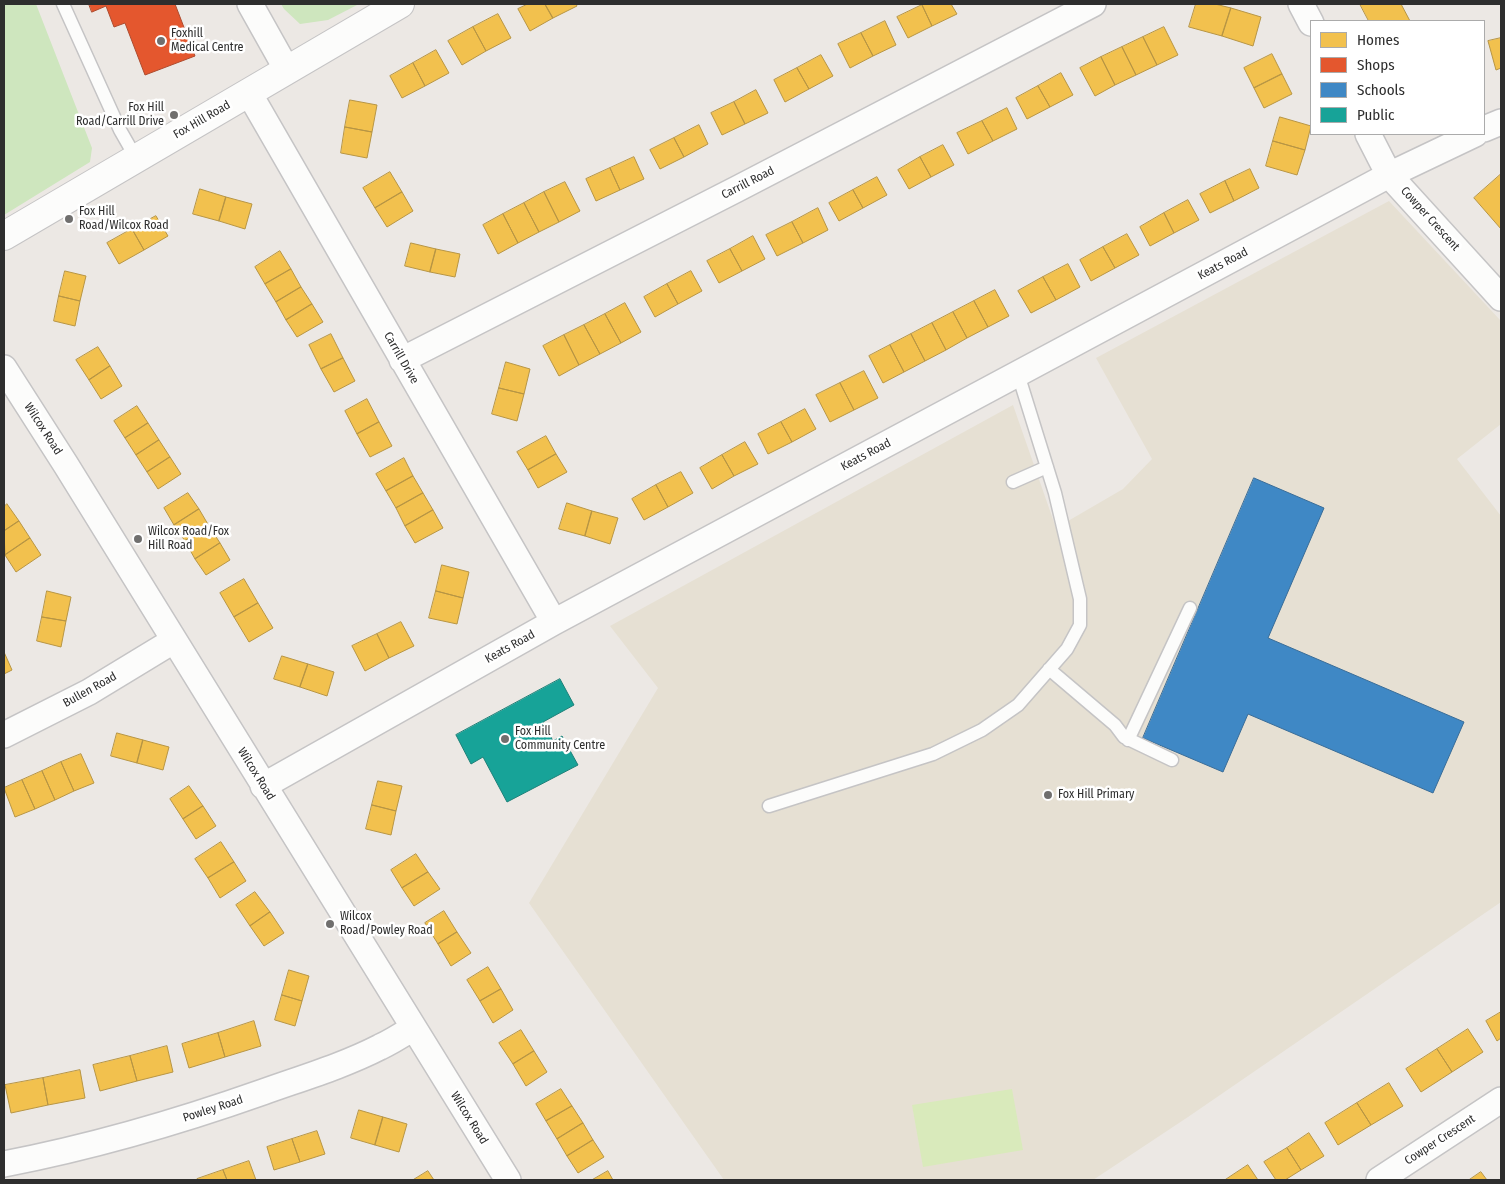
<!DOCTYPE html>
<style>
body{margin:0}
#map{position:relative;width:1505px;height:1184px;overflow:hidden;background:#ece8e4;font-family:"Fira Sans Condensed",sans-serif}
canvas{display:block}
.frame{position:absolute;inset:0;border:5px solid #2e2e2e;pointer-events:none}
.legend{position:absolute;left:1310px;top:20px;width:175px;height:115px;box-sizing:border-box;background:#fff;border:1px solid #ababab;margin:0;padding:6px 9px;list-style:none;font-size:15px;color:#2e2e2e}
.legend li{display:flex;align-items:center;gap:10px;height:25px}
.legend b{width:25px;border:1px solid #ababab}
</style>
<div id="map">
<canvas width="1505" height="1184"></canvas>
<div class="frame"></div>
<ul class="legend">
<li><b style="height:14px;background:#f2c14e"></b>Homes</li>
<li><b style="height:14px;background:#e4572e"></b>Shops</li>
<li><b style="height:14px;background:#3f88c5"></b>Schools</li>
<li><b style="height:14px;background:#17a398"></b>Public</li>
</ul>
</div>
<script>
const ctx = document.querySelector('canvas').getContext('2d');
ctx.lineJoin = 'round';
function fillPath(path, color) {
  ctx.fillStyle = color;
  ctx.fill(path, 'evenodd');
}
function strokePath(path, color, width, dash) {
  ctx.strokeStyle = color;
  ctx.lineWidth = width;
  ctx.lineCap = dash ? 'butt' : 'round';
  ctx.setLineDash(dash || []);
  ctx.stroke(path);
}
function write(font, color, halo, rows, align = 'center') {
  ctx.font = font + ' "Fira Sans Condensed",sans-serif';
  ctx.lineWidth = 5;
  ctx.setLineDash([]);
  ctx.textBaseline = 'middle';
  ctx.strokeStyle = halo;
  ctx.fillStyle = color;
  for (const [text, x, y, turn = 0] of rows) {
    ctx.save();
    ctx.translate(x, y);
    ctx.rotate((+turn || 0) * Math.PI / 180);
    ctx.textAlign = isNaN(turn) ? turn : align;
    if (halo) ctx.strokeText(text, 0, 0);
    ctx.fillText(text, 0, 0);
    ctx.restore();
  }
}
fillPath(new Path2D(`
 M1389,201L1501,321V424L1457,459L1501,516V902L1188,1117L1093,1180H724L529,903L658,688L610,626L1013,405L1056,528L1123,489L1152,459L1096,358Z`), '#e6e0d3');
fillPath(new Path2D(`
 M4,4H36L92,148L90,162L4,215Z
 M281,4H359L328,20L300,24L284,9Z`), '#cee6be');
fillPath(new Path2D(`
 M1012,1089L1023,1150L923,1167L912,1105Z`), '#d9eabb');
const homes = new Path2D(`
 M528,4H545L553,18L530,31L518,9Z
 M545,4H576L577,6L553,18Z
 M924,4H951L957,14L932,26L922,5Z
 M1196,4H1215L1231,8L1222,36L1189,27Z
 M1360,4H1401L1410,21H1369Z
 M922,5L932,26L908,38L897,17Z
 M1231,8L1261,17L1253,46L1222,36Z
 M498,14L511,38L486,51L473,27Z
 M885,21L896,45L873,56L861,33Z
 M473,27L486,51L462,65L448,41Z
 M1164,27L1178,55L1157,65L1143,37Z
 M861,33L873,56L850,68L838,44Z
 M1143,37L1157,65L1136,75L1122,47Z
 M1501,38V68L1496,70L1488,41Z
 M1122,47L1136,75L1115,85L1101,57Z
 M436,50L449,73L425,86L413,63Z
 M1272,54L1282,74L1254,88L1244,68Z
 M821,55L833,76L809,89L797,68Z
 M1101,57L1115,85L1095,96L1080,68Z
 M413,63L425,86L402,98L390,76Z
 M797,68L809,89L785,102L774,80Z
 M1061,73L1073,95L1050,107L1038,86Z
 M1282,74L1292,94L1264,108L1254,88Z
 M1038,86L1050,107L1027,119L1016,98Z
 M756,90L768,113L745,124L734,102Z
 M350,100L377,105L372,132L345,127Z
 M734,102L745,124L722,135L711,113Z
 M1007,108L1017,129L993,141L982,121Z
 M1280,117L1311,126L1305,150L1273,141Z
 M982,121L993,141L968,154L957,133Z
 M699,125L708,144L684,157L674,138Z
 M345,127L372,132L367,158L341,153Z
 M674,138L684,157L660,169L650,150Z
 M1273,141L1305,150L1297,175L1266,166Z
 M943,145L954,165L931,177L920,157Z
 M634,157L644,179L620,190L610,168Z
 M920,157L931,177L909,189L898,170Z
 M610,168L620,190L596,201L586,179Z
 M1250,169L1259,188L1234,201L1225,181Z
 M390,172L402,192L375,208L363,188Z
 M1501,174V229L1474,198Z
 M877,177L887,195L863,208L853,190Z
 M1225,181L1234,201L1210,213L1200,194Z
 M565,182L580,211L559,222L544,192Z
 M200,189L226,197L219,221L193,214Z
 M853,190L863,208L839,221L829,203Z
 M402,192L413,211L387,227L375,208Z
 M544,192L559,222L539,232L524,203Z
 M226,197L252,204L245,229L219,221Z
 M1188,200L1199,220L1174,233L1164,213Z
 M524,203L539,232L518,243L503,214Z
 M818,208L828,230L803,243L792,222Z
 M1164,213L1174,233L1150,246L1140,227Z
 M503,214L518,243L498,254L483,225Z
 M156,216L168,236L144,250L132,229Z
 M792,222L803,243L777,256L766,235Z
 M132,229L144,250L119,264L107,243Z
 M1127,234L1139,255L1115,268L1103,247Z
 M753,236L765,259L742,271L730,249Z
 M411,243L436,249L430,272L405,266Z
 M1103,247L1115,268L1091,281L1080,260Z
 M436,249L460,254L455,277L430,272Z
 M730,249L742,271L719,283L707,261Z
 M280,251L291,269L265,284L255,267Z
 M1068,264L1080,287L1056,300L1043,277Z
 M291,269L301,287L276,302L265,284Z
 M65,271L86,276L80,301L59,296Z
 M691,271L702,291L678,304L667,284Z
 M1043,277L1056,300L1031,313L1018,291Z
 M667,284L678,304L655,317L644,297Z
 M301,287L312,304L286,320L276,302Z
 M995,290L1009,316L988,327L974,301Z
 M59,296L80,301L75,326L54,321Z
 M974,301L988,327L967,338L953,312Z
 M625,303L641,332L621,343L605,314Z
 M312,304L323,322L297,337L286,320Z
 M953,312L967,338L946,350L932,323Z
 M605,314L621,343L600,354L584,325Z
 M932,323L946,350L925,361L911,334Z
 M584,325L600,354L579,365L564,335Z
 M331,334L343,358L321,369L309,345Z
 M911,334L925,361L904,372L890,345Z
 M564,335L579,365L559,376L543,346Z
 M890,345L904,372L883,383L869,356Z
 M98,347L110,366L89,380L76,360Z
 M343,358L355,381L334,392L321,369Z
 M506,362L530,369L524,394L499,388Z
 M110,366L122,386L101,399L89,380Z
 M864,371L878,398L854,410L840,383Z
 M840,383L854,410L830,422L816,395Z
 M499,388L524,394L517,421L492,414Z
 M367,399L379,422L357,434L345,411Z
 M137,406L148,423L125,438L114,421Z
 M805,409L816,429L792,442L781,422Z
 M379,422L392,446L370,457L357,434Z
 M781,422L792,442L768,454L758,434Z
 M148,423L159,440L136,455L125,438Z
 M546,436L556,454L528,470L517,452Z
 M159,440L170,457L147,472L136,455Z
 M745,442L758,464L734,476L722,455Z
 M556,454L567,472L538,488L528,470Z
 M722,455L734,476L712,489L700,468Z
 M170,457L181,474L158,489L147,472Z
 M404,458L413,476L386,491L376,474Z
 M681,472L693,493L668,507L656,485Z
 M413,476L423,493L396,508L386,491Z
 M656,485L668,507L644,520L632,499Z
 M188,493L199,509L174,525L164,508Z
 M423,493L433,510L405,526L396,508Z
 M567,503L592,511L585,536L559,529Z
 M7,504L19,521L4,531V507Z
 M199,509L209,526L185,541L174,525Z
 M433,510L443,528L415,543L405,526Z
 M592,511L618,518L610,544L585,536Z
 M19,521L30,538L5,555L4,531Z
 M209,526L220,543L195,559L185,541Z
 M30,538L41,555L16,572L5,555Z
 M220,543L230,560L206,575L195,559Z
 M442,565L469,572L463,598L436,591Z
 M244,579L258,603L234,617L220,593Z
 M47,591L71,597L66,621L42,617Z
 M436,591L463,598L457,624L429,618Z
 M258,603L273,628L249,642L234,617Z
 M42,617L66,621L61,647L37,641Z
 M401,622L414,646L389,658L377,634Z
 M377,634L389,658L365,671L352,646Z
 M4,652L12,670L4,674Z
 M282,656L308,664L300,687L274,679Z
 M308,664L334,672L327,696L300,687Z
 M117,733L143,740L137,763L111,756Z
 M143,740L169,747L163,770L137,763Z
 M81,754L94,783L74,791L61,762Z
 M61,762L74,791L55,800L42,771Z
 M42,771L55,800L35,809L22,780Z
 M22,780L35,809L15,817L4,788Z
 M378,781L402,786L396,811L372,805Z
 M189,786L203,806L183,819L170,799Z
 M372,805L396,811L391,835L366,829Z
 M203,806L216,826L196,839L183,819Z
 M221,842L234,862L208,878L195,859Z
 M416,854L428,872L402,888L391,870Z
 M234,862L246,881L220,898L208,878Z
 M428,872L440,889L414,906L402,888Z
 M255,892L270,912L250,926L236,905Z
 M444,911L457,932L438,944L425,923Z
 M270,912L284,933L264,946L250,926Z
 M457,932L471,953L451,966L438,944Z
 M488,967L501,989L480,1001L467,980Z
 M289,970L309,976L302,1001L282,995Z
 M501,989L513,1010L493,1023L480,1001Z
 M282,995L302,1001L295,1026L275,1020Z
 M1501,1012V1038L1497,1041L1486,1021Z
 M254,1021L261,1046L225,1057L218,1033Z
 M1468,1029L1483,1052L1452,1072L1437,1049Z
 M521,1030L534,1051L513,1064L499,1043Z
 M218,1033L225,1057L189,1068L182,1044Z
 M167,1046L173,1072L137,1081L130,1056Z
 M1437,1049L1452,1072L1421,1092L1406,1069Z
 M534,1051L547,1072L526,1086L513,1064Z
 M130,1056L137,1081L100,1091L93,1065Z
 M80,1070L85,1098L48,1105L43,1078Z
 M43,1078L48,1105L11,1113L5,1085Z
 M1389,1083L1403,1106L1371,1125L1357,1103Z
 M561,1089L572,1106L546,1121L536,1104Z
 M1357,1103L1371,1125L1338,1145L1325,1123Z
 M572,1106L583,1123L557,1139L546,1121Z
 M359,1110L383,1117L375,1145L351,1138Z
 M383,1117L407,1124L399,1152L375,1145Z
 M583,1123L593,1140L567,1156L557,1139Z
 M317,1131L325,1154L300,1162L292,1139Z
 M1309,1133L1324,1156L1301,1170L1287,1148Z
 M292,1139L300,1162L274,1170L267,1147Z
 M593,1140L604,1157L578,1173L567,1156Z
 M1287,1148L1301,1170L1285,1180H1276L1264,1162Z
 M249,1161L256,1180H227L223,1170Z
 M1248,1165L1258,1180H1225Z
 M223,1170L227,1180H197V1179Z
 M428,1171L434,1180H413Z
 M608,1171L613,1180H592Z
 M1481,1172L1487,1180H1469Z`);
fillPath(homes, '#f2c14e');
strokePath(homes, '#b79544', 1);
const shops = new Path2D(`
 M89,4H175L195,56L145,75L125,23L114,27L106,6L92,12Z`);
fillPath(shops, '#e4572e');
strokePath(shops, '#ad4b2e', 1);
const schools = new Path2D(`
 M1254,478L1324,508L1268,638L1464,722L1433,793L1248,714L1223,772L1143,738Z`);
fillPath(schools, '#3f88c5');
strokePath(schools, '#3a6d98', 1);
const public = new Path2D(`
 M560,679L574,705L543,722L553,741L562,736L578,765L507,802L483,757L471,764L456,735Z`);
fillPath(public, '#17a398');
strokePath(public, '#1e8078', 1);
const service = new Path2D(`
 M63,4L120,130L136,158
 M1013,482L1047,467
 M1049,669L1115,725L1124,737L1172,760
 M1128,740L1190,608
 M769,806L933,754L982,730L1018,705L1067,649L1080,625V599L1055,493L1018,374`);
const minor = new Path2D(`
 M250,4L287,70
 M1301,4L1311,23
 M249,93L554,622
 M1484,129L1501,122
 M1368,134L1389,175L1501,298
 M402,360L737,189L1093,4
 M4,368L66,465L508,1180
 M4,735L89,692L173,641
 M263,786L554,622L1389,175L1475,134
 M4,1164C92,1147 178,1122 263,1092C302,1078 343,1066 380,1047C391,1042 402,1035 413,1028
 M1379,1180L1501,1100`);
const tertiary = new Path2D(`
 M4,236L400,4`);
strokePath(service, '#c5c4c5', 15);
strokePath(minor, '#c5c4c5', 28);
strokePath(tertiary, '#c5c4c5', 30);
strokePath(service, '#fcfcfb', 12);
strokePath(minor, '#fcfcfb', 25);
strokePath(tertiary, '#fcfcfb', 28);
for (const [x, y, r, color] of [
 [161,41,5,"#706f6e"],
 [174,115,5,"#706f6e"],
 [69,219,5,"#706f6e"],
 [138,539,5,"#706f6e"],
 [505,739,5,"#706f6e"],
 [1048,795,5,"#706f6e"],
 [330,924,5,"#706f6e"]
]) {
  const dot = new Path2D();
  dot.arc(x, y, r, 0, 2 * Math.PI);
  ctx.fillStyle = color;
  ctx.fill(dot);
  strokePath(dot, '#fff', 2);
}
write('12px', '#2e2e2e', '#fff', [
 ["Foxhill",171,34],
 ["Medical Centre",171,48],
 ["Fox Hill",164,108,"right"],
 ["Road/Carrill Drive",164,122,"right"],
 ["Fox Hill",79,212],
 ["Road/Wilcox Road",79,226],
 ["Wilcox Road/Fox",148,532],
 ["Hill Road",148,546],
 ["Fox Hill",515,732],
 ["Community Centre",515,746],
 ["Fox Hill Primary",1058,795],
 ["Wilcox",340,917],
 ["Road/Powley Road",340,931]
], 'left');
write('12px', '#2e2e2e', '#fff', [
 ["Fox Hill Road",202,120,-30],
 ["Carrill Road",748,183,-27],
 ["Cowper Crescent",1430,219,48],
 ["Keats Road",1223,264,-28],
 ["Carrill Drive",401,358,60],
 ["Wilcox Road",43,429,57],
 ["Keats Road",866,455,-28],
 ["Keats Road",510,647,-29],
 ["Bullen Road",90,690,-29],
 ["Wilcox Road",256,774,58],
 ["Powley Road",213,1109,-18],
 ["Wilcox Road",469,1118,58],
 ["Cowper Crescent",1440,1140,-33]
]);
</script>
